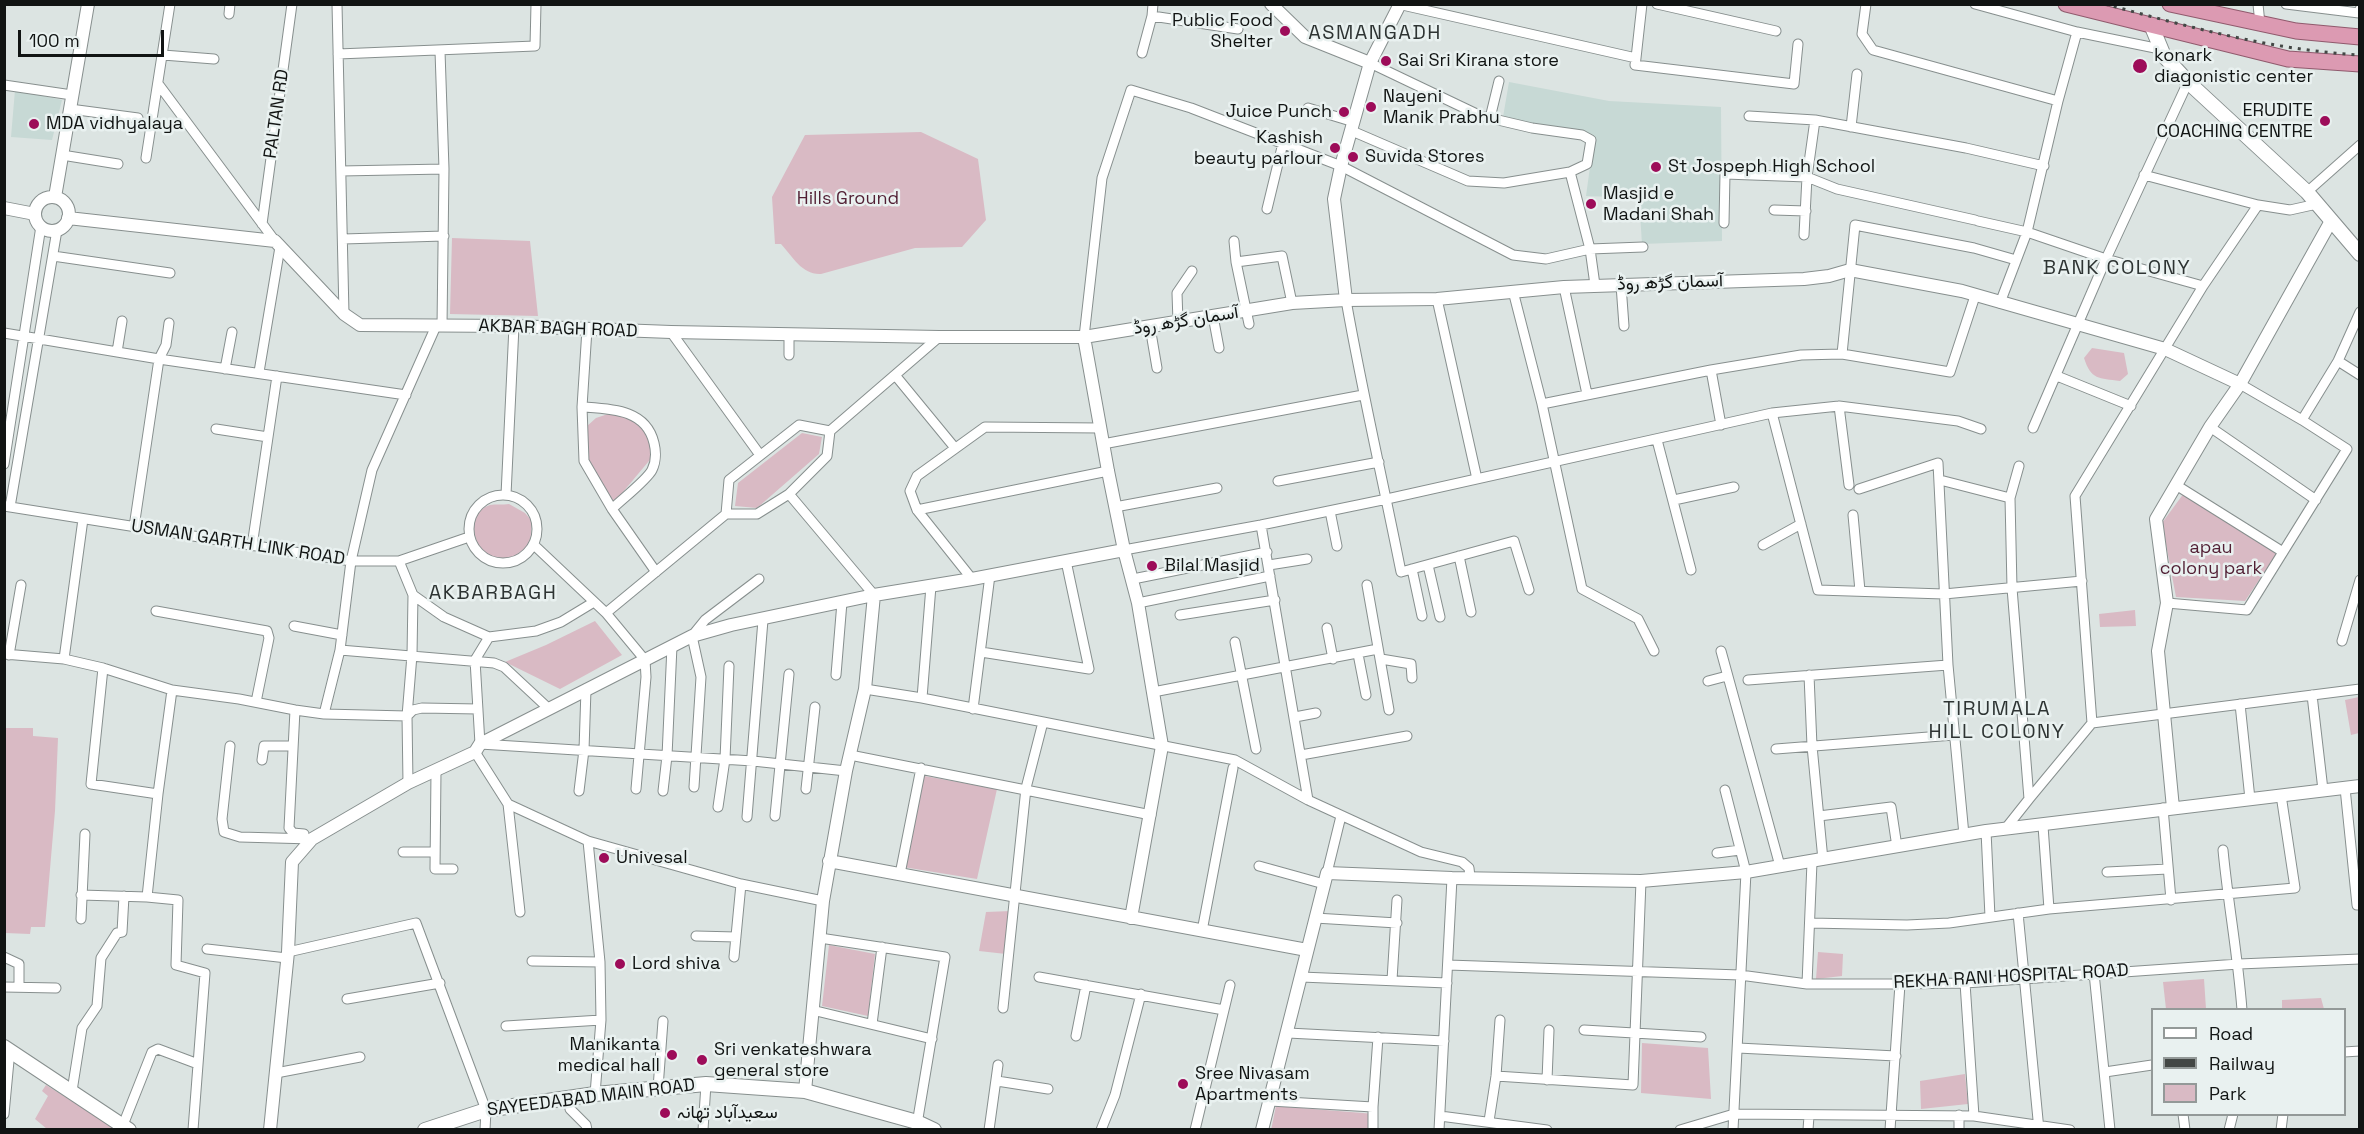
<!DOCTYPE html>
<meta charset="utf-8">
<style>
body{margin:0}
#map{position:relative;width:2364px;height:1134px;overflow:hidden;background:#dce4e2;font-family:"Space Grotesk",sans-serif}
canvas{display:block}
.frame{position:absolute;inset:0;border:6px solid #111413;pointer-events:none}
.legend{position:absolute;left:2151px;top:1008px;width:195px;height:108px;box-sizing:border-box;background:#e9f1f0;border:2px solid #939998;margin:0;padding:8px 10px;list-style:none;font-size:18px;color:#111413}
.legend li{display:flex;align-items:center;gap:12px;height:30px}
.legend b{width:30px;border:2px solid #939998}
.scale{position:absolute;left:18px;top:30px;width:146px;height:27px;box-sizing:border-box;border:3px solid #111413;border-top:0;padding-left:8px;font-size:18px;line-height:21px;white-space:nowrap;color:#111413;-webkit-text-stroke:4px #e9f1f0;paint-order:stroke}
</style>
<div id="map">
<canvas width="2364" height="1134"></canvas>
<div class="frame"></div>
<ul class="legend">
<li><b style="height:8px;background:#fff"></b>Road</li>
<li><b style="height:8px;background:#434745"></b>Railway</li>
<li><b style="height:16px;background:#d9bac4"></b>Park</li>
</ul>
<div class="scale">100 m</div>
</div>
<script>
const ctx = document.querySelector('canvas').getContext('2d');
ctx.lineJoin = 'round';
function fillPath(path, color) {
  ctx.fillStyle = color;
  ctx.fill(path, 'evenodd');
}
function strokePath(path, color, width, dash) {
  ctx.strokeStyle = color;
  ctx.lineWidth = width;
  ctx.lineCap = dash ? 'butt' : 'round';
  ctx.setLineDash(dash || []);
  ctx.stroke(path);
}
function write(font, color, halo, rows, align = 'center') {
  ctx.font = font + ' "Space Grotesk",Vazirmatn,sans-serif';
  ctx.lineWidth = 5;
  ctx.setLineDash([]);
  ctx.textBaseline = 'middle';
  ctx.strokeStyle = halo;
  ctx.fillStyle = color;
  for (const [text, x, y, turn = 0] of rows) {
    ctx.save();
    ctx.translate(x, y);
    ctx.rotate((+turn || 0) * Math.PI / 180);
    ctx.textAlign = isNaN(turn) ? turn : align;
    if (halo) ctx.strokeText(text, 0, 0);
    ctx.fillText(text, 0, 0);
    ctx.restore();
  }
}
fillPath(new Path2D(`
 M1509,82L1609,101L1721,107L1722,241L1642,244L1639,198L1586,196L1594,138L1503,117Z
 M15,90L62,100L52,140L11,137Z`), '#c7d9d5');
fillPath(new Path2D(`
 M921,132L978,159L986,220L962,247L915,248L821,274C802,275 793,257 781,244H775L772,197L805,135Z
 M452,238L530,241L538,316L450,314Z
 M2092,348L2124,353L2128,374L2120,381C2099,378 2091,380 2084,358Z
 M608,414C639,417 648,425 654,455L612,505L586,459V427L596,418Z
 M802,433L822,437L819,454L757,508L735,506L738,483Z
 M2184,493L2277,553L2245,601L2176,597L2162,523Z
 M509,504L525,513L532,521L530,545L512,558C506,558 498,559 493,557C472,550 465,513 490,505C495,504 503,505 509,504Z
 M2135,610L2136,626L2100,627L2099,614Z
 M595,621L622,655L560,689L505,662L546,645Z
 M2359,697V733L2351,735L2345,700Z
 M5,728H33V736L58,738L55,811L45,927H31L30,934L5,933Z
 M919,775L997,789L977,879L903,867Z
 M1011,911L1006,954L979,951L986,912Z
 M829,945L875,954L868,1016L822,1006Z
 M1818,952L1843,954L1842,976L1816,979Z
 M2204,979L2206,1009H2166L2163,982Z
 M2321,998L2324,1009H2282V1000Z
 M1642,1043L1708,1048L1711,1099L1641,1093Z
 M1965,1074L1968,1104L1921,1109L1920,1081Z
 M46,1085L117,1129H47L35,1119L48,1096L42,1091Z
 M1276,1106L1375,1114L1374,1129L1271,1130Z`), '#d9bac4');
const minor = new Path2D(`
 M337,4L344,314
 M1398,4L1636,58L1635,65L1794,84L1798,44
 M1657,4L1776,31
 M1866,4L1862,34L1873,50L2058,101
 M1975,4L2077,32L2160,49
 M2258,4L2260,24
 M2286,4L2359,13L2360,9
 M229,14L230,4
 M1152,16L1238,29
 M440,51L444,169L442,326
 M1142,53L1152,16L1153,4
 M338,54L535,46L536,4
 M163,55L214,59
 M1636,58L1642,4
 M1370,63L1481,116L1532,128L1582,135L1591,140L1587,164L1570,172
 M4,85L72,95
 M159,85L275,241
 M1308,108L1354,122
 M70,109L138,118
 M1749,116L1815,120L1966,148L2044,166
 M1490,118L1499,81
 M1851,127L1857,74
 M1352,131L1468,181L1504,183L1570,172L1590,249L1595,285
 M62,155L118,164
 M146,158L170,4
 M341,171L444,169
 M2144,175L2258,205L2290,210L2317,204
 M2307,192L2360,145
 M1267,209L1283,143
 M1774,210L1806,211
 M1978,221L2027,232L2106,259L2203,286
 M1724,223L1725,174L1807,177L1837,189L1975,220
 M262,224L292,4
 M1804,235L1807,177L1815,120
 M343,239L444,236
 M1234,241L1236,262
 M53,256L170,273
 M1621,285L1624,326
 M1564,287L1587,394
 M1513,291L1542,404L1582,589L1638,619L1654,651
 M1437,299L1477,479
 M1346,300C1362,391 1383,481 1401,572L1514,541L1529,590
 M2000,303L2027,232L2058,101L2077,32
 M1213,316L1219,348
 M1178,322L1177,293L1192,271
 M1249,324L1236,262L1282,256L1292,303
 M1150,327L1157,368
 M587,329L582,407L584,461L612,509L656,572
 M671,332L760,455
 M4,333L159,359L406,395
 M789,334V355
 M1084,337L1102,178L1131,90L1191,108L1341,166L1513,255L1546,259L1590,249L1643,247
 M117,352L122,321
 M1842,354L1855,225L1974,248L2016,260
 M2338,361L2360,375
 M225,369L232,332
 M1711,370L1721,425
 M259,372L280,247
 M895,375L955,448
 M2057,376L2131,406
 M2240,384L2302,420L2338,361L2360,312
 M1542,404L1711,370L1801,355L1842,354L1950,372L1975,296
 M1839,406L1849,485
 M582,407C611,409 646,409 654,443C656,451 656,462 652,470C647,480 621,500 612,509
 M1772,413L1818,590L1944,594L2082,581
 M2210,427L2316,500
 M2033,428L2106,259L2188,82
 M216,429L268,437
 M1657,440L1691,570
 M1103,444L1363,395
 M4,464L41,226
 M1940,480L2010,498
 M1278,481L1379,462
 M2176,485L2283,552
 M1859,489L1938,463L1948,665L1964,835
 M789,494L874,595
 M469 529a34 34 0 1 1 68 0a34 34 0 1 1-68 0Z
 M506,495L514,326
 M1674,500L1734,487
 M4,506L351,561H399L469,537
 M10,507L57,230
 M1115,507L1217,488
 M917,510L1108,471
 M1330,511L1337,546
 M726,514L729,480L799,425L830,431
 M1853,515L1860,591
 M1261,525L1308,800
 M134,527L159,359L166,345L169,323
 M534,545L606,613L645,660L646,677L636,789
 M1763,545L1801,524
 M252,546L277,376
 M1124,550L1261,525L1387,499L1772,413L1839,406L1958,421L1981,429
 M1459,556L1471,612
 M399,561L413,595L412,655L407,716L408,783
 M1269,565L1307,559
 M1428,565L1440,617
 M1412,569L1422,616
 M972,579L917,510L910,491L917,476L985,427L1100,428
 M1133,579L1267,552
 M1367,585L1389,710
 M413,595L444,617L489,637L536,631L561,622L594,602
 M1138,603L1270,576
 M2167,603L2247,610L2347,449L2302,420
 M156,611L267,631L269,638L256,702
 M606,613L726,514H757L789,494L827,456L830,431L939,337
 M1180,615L1275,600
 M294,626L342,635
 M1327,628L1333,659
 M489,637L475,660L480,744L753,761L846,771
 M2342,641L2360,580
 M1235,642L1256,749
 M340,650L494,663L504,667L548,708
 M1721,651L1780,866
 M981,652L1089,669L1066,561
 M4,654L64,659L103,668L172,690L239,699L295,710L324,714L407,716L413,710L422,708L478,709
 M1358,654L1366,695
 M9,655L21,585
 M64,659L83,519
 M1381,659L1411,664L1412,678
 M103,668L91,784L158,794
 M836,675L842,602
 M1809,675L1812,746L1823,860
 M1748,680L1948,665
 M1708,681L1727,676
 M865,689L922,698L1235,760L1308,800L1421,852L1462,862L1469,868L1470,877
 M172,690L158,794L147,897L178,900L176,965L205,973L193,1130
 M1153,692L1378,649
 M2312,695L2323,790
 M922,698L931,586
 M2240,704L2250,799
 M973,709L990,575
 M295,710L289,828L293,833L304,834
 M324,714L340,650L351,561L372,470L436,326
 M1295,717L1316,713
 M2092,723L2075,496L2203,286L2258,205
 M230,746L222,819L224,832L240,837L312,839
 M1776,749L1954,735
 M475,752L508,804L588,841L741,884L823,901
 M850,755L1151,815
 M1301,755L1407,736
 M262,760L264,746H293
 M436,771L435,869H453
 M694,787L701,677L692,636L705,620L759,579
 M2345,788L2357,905H2360
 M806,789L815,707
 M1725,790L1746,872L1733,1130
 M579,791L584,750L586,689
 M663,791L667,756L672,646
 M2029,799L2092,723L2360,689
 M508,804L520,912
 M718,807L725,759L729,666
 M2163,808L2171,900
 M775,816L789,674
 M1819,816L1891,807L1897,847
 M747,817L763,620
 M2043,826L2049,909
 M2006,828L2029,799L2012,588L2010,498L2019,466
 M1986,831L1990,917
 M588,841L600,962L601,1020L595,1094
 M2223,850C2228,903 2238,956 2242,1010
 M403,852H435
 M1717,853L1740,850
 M1259,866L1324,884
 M2107,872L2168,869
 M1327,873L1341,816
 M900,874L921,768
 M81,895L147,897
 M2018,913L2039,1130
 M1315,918L1397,923
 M81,919L85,834
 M1810,923L1907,925L1949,923L2049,909L2295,888L2281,795
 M1202,931L1233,768
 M696,936L736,937
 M820,938L945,957L916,1130
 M207,949L287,958
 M288,952L416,923L486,1110L485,1130
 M4,957L19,964V987
 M734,957L741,884
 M532,961L600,962
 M1448,965L1740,975L1807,984H1900L1965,983L2239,964L2360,959
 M2094,973L2110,1130
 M1039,977L1224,1010L1195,1130
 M1301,977L1447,983
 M1392,980L1397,900
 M1965,983L1974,1116
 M1807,984L1812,862
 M4,987L56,988
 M347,999L440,983
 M1003,1008L1026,788L1043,722
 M812,1010L932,1039
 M1224,1010L1230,985
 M872,1024L882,947
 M506,1026L601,1020
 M1584,1030L1701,1037
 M1288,1033L1444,1041
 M1076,1036L1086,985
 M1738,1048L1896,1056
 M2344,1052L2360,1051
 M2105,1072L2152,1065
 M276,1073L360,1057
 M1496,1076L1633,1085L1641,881
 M1547,1080L1549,1030
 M997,1081L1048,1089
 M658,1088L663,1021
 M72,1091L82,1028L97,1006L101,958L117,933L122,932L124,896
 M569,1098L570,1109L586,1125L587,1130
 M1270,1101L1373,1107L1378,1037
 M4,1114L10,1050
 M2183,1114L2185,1130
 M1440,1116L1547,1130
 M1489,1121L1496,1076L1500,1020
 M123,1125L152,1052L158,1049L198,1064
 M703,1130L706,1084
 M989,1130L998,1065
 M1101,1130L1115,1095L1141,994
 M1373,1130V1107
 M1439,1130L1452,878
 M1680,1130L1734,1114L1974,1116L2070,1130
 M1808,1130L1809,1116
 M1890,1130L1900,984
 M1959,1130V1115
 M2229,1130L2233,1114
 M2281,1130L2283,1114`);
const tertiary = new Path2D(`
 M1271,4L1305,37L1370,63
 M55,197L88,4
 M35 214a17 17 0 1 1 34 0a17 17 0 1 1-34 0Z
 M4,208L35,214
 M68,218L275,241L344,314L360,325L514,326L671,332L939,337H1084L1292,303L1346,300L1437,299L1564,287L1804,279L1829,276L1850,270L1962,291L2165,349L2240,384
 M1346,300L1334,199L1341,166L1370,63L1400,4
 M1084,337L1108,471L1124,550L1138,603L1162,746L1131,918
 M2173,808L2158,651L2167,603L2156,519L2210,427L2240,384L2331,221
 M829,861L1307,950
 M805,1091L823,901L846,771L865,689L874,595
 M270,1130L288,952L292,862L312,839L408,783L475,752L480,744L692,636L731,625L874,595L972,579L1124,550
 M1262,1130L1327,873L1452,878L1641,881L1746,872L1986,831L2360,786`);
const secondary = new Path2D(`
 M2152,27L2164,56L2188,82L2307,192L2360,254
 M4,1047L129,1130
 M425,1130L486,1110L595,1094L706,1084L805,1091L917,1122L934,1130`);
const trunk = new Path2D(`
 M2066,4L2288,59L2360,64
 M2170,4L2296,31L2360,37`);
strokePath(minor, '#878f8e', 11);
strokePath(tertiary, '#878f8e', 14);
strokePath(secondary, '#878f8e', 16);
strokePath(trunk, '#905a6d', 17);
strokePath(minor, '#fff', 9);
strokePath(tertiary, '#fff', 12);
strokePath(secondary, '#fff', 14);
strokePath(trunk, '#dc9ab2', 15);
strokePath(new Path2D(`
 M2105,4C2189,27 2272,50 2360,55`), '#434745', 3, [3, 6]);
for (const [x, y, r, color] of [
 [1285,31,6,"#9d0c59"],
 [1386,61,6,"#9d0c59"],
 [2140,66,8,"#9d0c59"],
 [1371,107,6,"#9d0c59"],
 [1344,112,6,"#9d0c59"],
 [2325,121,6,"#9d0c59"],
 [34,124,6,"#9d0c59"],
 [1335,148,6,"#9d0c59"],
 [1353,157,6,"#9d0c59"],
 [1656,167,6,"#9d0c59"],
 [1591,204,6,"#9d0c59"],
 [1152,566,6,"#9d0c59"],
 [604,858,6,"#9d0c59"],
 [620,964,6,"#9d0c59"],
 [672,1055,6,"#9d0c59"],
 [702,1060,6,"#9d0c59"],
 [1183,1084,6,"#9d0c59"],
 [665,1113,6,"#9d0c59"]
]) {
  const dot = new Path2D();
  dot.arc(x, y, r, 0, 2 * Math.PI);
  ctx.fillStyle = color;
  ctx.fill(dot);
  strokePath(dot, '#e9f1f0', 2);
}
write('18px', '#111413', '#e9f1f0', [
 ["Public Food",1273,21,"right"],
 ["Shelter",1273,42,"right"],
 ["konark",2154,56],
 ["diagonistic center",2154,77],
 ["Sai Sri Kirana store",1398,61],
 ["Nayeni",1383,97],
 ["Manik Prabhu",1383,118],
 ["ERUDITE",2313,111,"right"],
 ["COACHING CENTRE",2313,132,"right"],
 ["Juice Punch",1332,112,"right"],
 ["MDA vidhyalaya",46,124],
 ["Kashish",1323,138,"right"],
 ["beauty parlour",1323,159,"right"],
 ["Suvida Stores",1365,157],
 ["St Jospeph High School",1668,167],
 ["Masjid e",1603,194],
 ["Madani Shah",1603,215],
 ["Bilal Masjid",1164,566],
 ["Univesal",616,858],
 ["Lord shiva",632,964],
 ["Manikanta",660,1045,"right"],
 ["medical hall",660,1066,"right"],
 ["Sri venkateshwara",714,1050],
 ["general store",714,1071],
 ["Sree Nivasam",1195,1074],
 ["Apartments",1195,1095],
 ["سعیدآباد تھانہ",677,1113]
], 'left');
write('18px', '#111413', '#e9f1f0', [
 ["PALTAN RD",277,114,-82],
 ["آسمان گڑھ روڈ",1670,283,-2],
 ["آسمان گڑھ روڈ",1186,321,-9],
 ["AKBAR BAGH ROAD",558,329,2],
 ["USMAN GARTH LINK ROAD",238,543,9],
 ["REKHA RANI HOSPITAL ROAD",2011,977,-3],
 ["SAYEEDABAD MAIN ROAD",591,1098,-7]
]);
write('18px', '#511f34', '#e9f1f0', [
 ["Hills Ground",848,199],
 ["apau",2211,548],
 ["colony park",2211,569]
]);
ctx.letterSpacing = '1.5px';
write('20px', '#2e3433', '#e9f1f0', [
 ["ASMANGADH",1375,34],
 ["BANK COLONY",2117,269],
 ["AKBARBAGH",493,594],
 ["TIRUMALA",1997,710],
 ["HILL COLONY",1997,733]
]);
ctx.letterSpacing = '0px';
</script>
